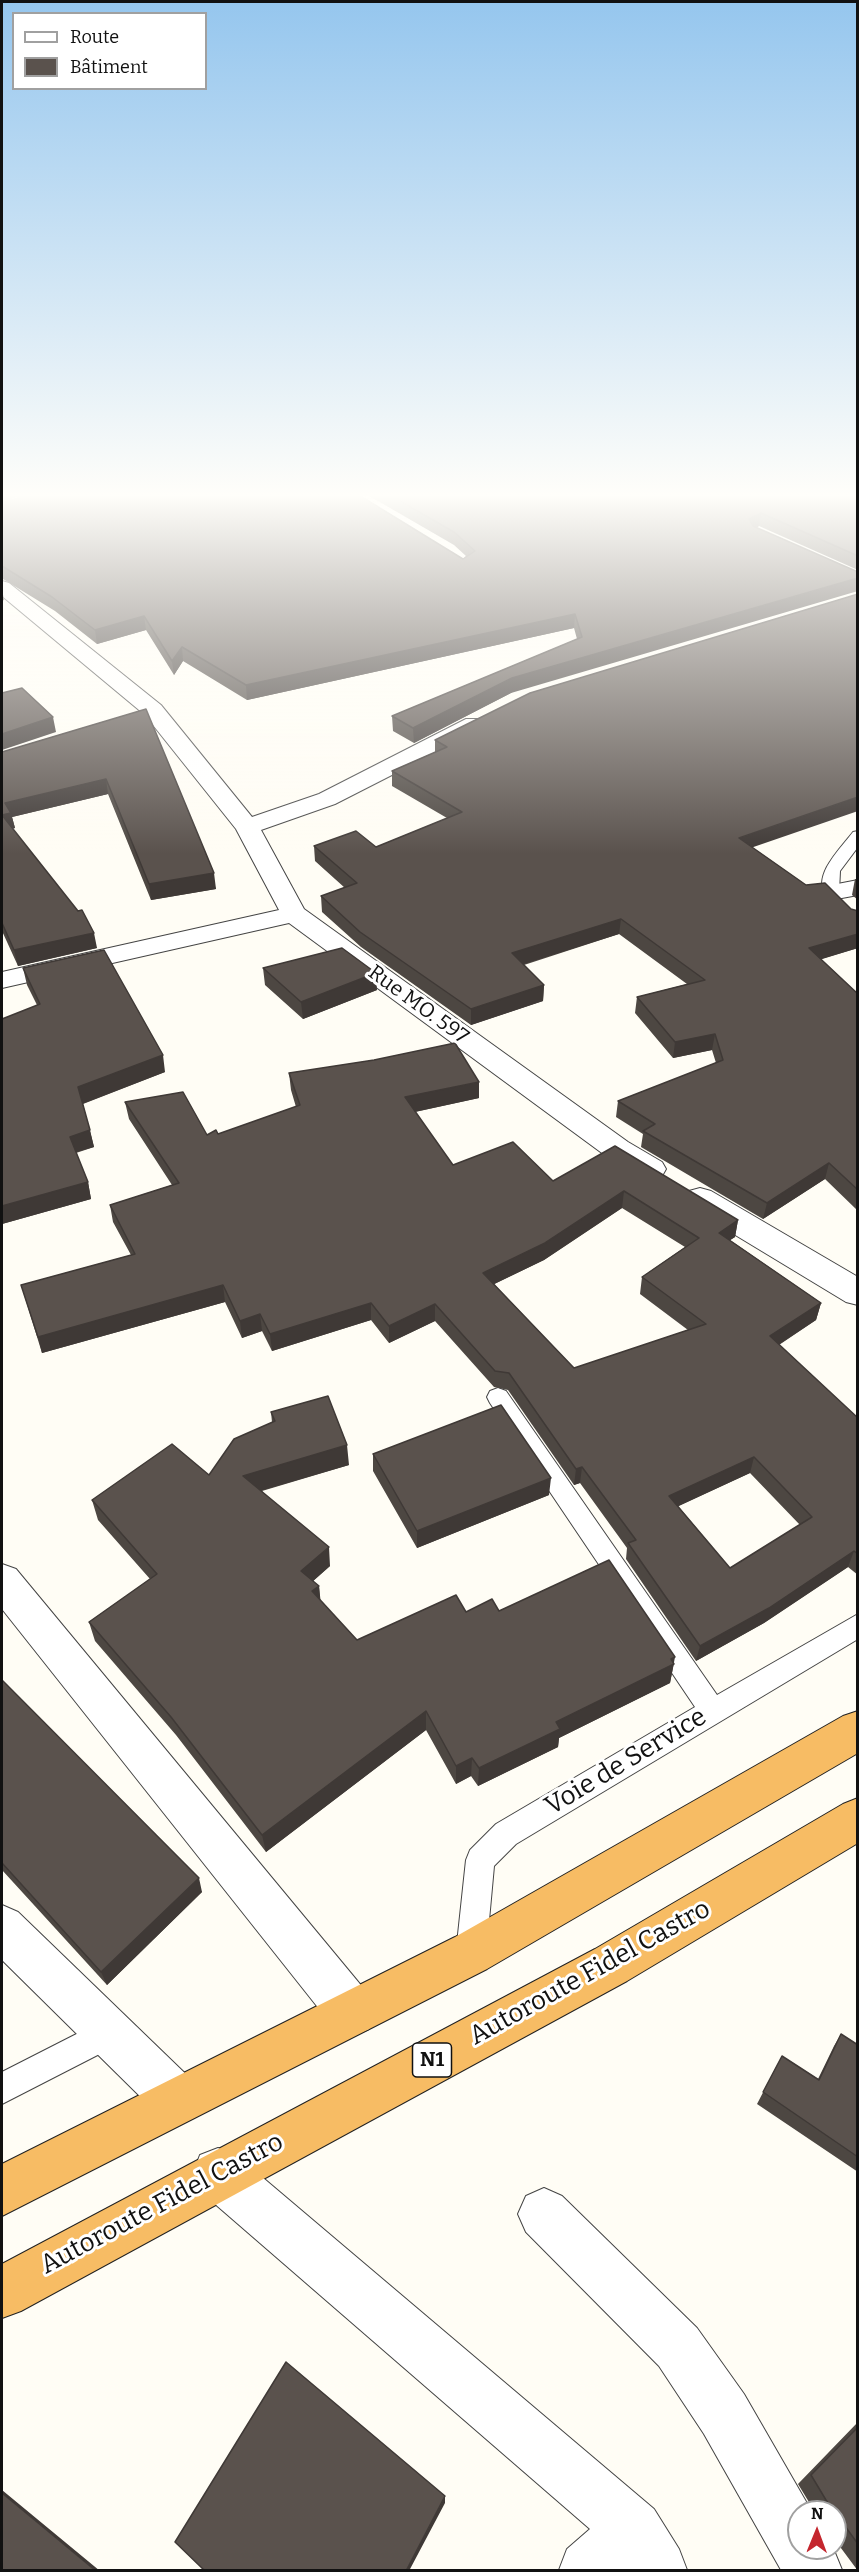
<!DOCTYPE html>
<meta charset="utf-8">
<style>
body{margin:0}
#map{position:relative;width:859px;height:2572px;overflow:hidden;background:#fffdf5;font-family:Bitter,serif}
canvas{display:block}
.frame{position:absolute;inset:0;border:3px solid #111;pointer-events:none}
.legend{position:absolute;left:12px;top:12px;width:195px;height:78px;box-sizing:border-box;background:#fff;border:2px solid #a0a0a0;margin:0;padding:8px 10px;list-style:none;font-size:18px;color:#111}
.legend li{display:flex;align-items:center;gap:12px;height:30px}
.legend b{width:30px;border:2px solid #a0a0a0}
.north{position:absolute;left:787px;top:2500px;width:60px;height:60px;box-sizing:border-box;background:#fff;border:2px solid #a0a0a0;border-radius:50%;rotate:1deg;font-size:16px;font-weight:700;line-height:24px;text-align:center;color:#111}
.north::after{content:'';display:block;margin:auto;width:21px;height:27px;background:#c4262e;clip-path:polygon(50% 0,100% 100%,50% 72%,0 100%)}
</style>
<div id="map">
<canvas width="859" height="2572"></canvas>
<div class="frame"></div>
<ul class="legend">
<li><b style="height:8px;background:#fff"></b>Route</li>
<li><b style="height:16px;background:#5a524d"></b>Bâtiment</li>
</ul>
<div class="north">N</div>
</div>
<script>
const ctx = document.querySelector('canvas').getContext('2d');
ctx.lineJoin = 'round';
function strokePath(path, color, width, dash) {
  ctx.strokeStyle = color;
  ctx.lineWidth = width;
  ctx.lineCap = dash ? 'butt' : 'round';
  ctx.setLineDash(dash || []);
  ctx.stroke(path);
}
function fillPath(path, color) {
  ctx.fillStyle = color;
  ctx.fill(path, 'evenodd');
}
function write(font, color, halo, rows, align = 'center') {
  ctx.font = font + ' Bitter,serif';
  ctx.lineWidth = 6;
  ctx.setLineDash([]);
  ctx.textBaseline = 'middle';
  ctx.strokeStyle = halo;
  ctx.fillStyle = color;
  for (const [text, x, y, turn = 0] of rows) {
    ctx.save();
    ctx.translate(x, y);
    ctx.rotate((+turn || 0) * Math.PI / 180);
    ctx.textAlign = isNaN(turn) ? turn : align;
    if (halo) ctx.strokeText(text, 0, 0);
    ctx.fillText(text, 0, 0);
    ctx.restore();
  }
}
const service = new Path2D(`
 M858,831V847L840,871L839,892L831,897L825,895C813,874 841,848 853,832Z
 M498,1388L506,1391L717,1695L858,1614V1639L516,1844L494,1866L486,1953L481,1963L471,1968L461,1963L456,1953L466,1860L470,1850L496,1824L695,1707L490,1403L487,1397L490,1391Z
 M108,2018L119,2022L123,2033L119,2044L2,2104V2072Z`);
const minor = new Path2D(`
 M2,581L9,583L161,705L252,817L319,794L466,719H482L485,724L482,729L335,804L261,830L304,909L628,1142L662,1162L666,1169L662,1176C641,1182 624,1167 606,1156L289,923L2,988V972L279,910L236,829L145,715L2,596Z
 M858,880V895L831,900L822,897L818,892L822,887Z
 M700,1188L711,1191L858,1277V1305L846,1302L689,1207L684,1199L689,1191Z
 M2,1564L16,1569L369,1995L376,2012L369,2029L352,2036L335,2029L2,1609Z
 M2,1905L18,1912L195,2083L203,2100L195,2117L178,2125L161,2117L2,1960Z
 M218,2148L236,2155L654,2509L679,2549L687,2570H559L567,2549L590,2529L200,2191L193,2173L200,2155Z
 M544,2188L562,2196L697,2328L744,2394L812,2512H799V2548H833L842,2570H781L704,2434L659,2366L526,2232L518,2214L526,2196Z`);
const trunk = new Path2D(`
 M858,1711V1753L487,1969L2,2216V2164L455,1937L843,1716Z
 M858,1798V1843L627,1981L21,2311L2,2318V2264L595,1949L843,1804Z`);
strokePath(service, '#444', 2);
strokePath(minor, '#444', 2);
strokePath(trunk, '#222', 2);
fillPath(service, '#fff');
fillPath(minor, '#fff');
fillPath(trunk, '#f7bc64');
fillPath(new Path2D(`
 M366,494H858V570L759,526L511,693L414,743L393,731L392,716L577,639L574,628L247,700L183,661L174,675L146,630L97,644L55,611L3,579L2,580V502L463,559L466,556L454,545Z
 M146,709L216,889L151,900L108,794L12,817L15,828L12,829L97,948L18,966L2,931V752Z
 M435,740L752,847L806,885L851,909L858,911V948L821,959L858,994V1211L825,1179L763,1219L641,1147L643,1134L616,1117L618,1101L716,1063L712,1050L673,1058L635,1013L637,997L687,984L619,934L524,965L544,985L543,1001L471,1025L361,947L322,912L321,896L345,888L315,861L314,846L376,847L447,818L392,786V771L435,752Z
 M855,879H858V900L852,895Z
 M23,968L165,1072L83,1104L94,1147L76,1153L88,1182L91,1199L2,1224L37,1005L27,985Z
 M263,968L377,990L303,1019L265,985Z
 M289,1073L479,1098L415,1112L453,1165L553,1181L615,1146L738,1220L735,1237L730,1240L821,1303L816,1320L779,1345L858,1418V1575L848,1567L764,1623L696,1661L626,1559L627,1548L580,1483L574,1485L508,1390L494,1387L435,1321L389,1343L371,1320L272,1351L262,1331L242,1338L225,1302L42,1353L21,1285L131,1255L113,1222L110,1205L172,1185L129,1119L125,1102L207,1135L218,1134L296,1107L291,1090ZM622,1208L685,1247L642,1277L640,1294L688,1330L574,1368L494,1284L544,1260ZM750,1473L800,1525L730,1568L678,1506Z
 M271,1412L349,1465L262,1491L330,1566L313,1581L319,1586L320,1600L357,1640L466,1612L499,1611L674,1663L670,1683L559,1738L558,1747L478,1786L471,1776L456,1784L426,1730L266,1852L176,1735L95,1641L89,1622L150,1579L98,1520L92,1500L209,1475L272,1422Z
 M373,1454L549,1495L417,1548L373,1471Z
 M2,1680L202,1892L107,1985L2,1870Z
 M841,2034L858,2045V2172L757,2104L782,2056L818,2079L834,2046Z
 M858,2422V2571L835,2540V2512H815L798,2484Z`), '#4d4742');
fillPath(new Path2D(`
 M2,494H29L2,501Z
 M761,513L759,526L747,533L749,519Z
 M858,578V591L511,693L414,743L413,728L512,678Z
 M2,589L4,600L2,601Z
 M575,614L574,628L247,700L246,685Z
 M144,616L146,630L97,644L95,630Z
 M182,647L183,661L174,675L172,661Z
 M53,717L56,732L2,750V734Z
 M106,779L108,794L12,817L15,828L5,830L2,815L5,803Z
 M858,797V811L736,853L739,838Z
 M214,873L216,889L151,900L149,884Z
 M621,919L619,934L511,968L512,953Z
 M94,933L97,948L18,966L14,950Z
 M858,934V948L806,964L809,948Z
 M376,973L377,990L303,1019L301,1002Z
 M544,985L543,1001L471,1025V1009Z
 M715,1034L712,1050L673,1058L675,1042Z
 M163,1055L165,1072L82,1104L78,1087Z
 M479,1082V1098L405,1114V1097Z
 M90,1130L94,1147L73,1153L70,1137Z
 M829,1163L825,1179L763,1219L767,1203Z
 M88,1182L91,1199L2,1224V1206Z
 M624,1191L622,1208L544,1260L482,1290L483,1273Z
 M738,1220L735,1237L715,1250L719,1233Z
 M223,1285L225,1302L42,1353L38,1337Z
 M371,1303V1320L272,1351L270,1334Z
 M821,1303L816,1320L766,1353L770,1336Z
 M435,1304V1321L389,1343V1326Z
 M260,1314L262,1331L242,1338L240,1321Z
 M347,1445L349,1465L246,1495L243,1476Z
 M754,1457L750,1473L666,1512L669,1496Z
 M582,1467L580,1483L574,1485L576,1469Z
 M551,1478L549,1495L417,1548V1531Z
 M329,1547L330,1566L303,1590L301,1571Z
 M854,1551L848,1567L764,1623L696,1661L700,1646Z
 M319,1586L321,1605L312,1591Z
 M675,1657L670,1683L559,1738L558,1747L478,1786L479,1768L556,1722Z
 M426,1711V1730L266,1852L262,1835Z
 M472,1758L471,1776L456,1784V1766Z
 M199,1878L202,1892L107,1985L101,1972Z
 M2,2490L100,2571H96L2,2493Z
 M445,2496V2503L409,2571H406Z`), '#3f3936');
const building = new Path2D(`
 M34,494H357L463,559L475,551L454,532L388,494H858V556L761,513L749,519L753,526L858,572V578L512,678L413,728L392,716L582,637L575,614L246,685L182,647L172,661L144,616L95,630L52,597L2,566V502Z
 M858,594V797L739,838L806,885L825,883L851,909L858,911V934L809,948L858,994V1190L829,1163L767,1203L643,1131L655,1124L618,1101L723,1060L715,1034L675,1042L637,997L705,980L621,919L512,953L544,985L471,1009L360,932L321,896L357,883L314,846L356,831L376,847L462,812L392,771L447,747L435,740L530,693Z
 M22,688L53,717L2,734V693Z
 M146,709L214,873L149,884L106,779L5,803L11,813L2,815L78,911L82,910L94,933L14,950L2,923V752Z
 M342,948L376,973L301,1002L263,968Z
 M104,950L163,1055L78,1087L90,1130L70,1137L88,1182L2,1206V1019L40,1004L23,968Z
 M455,1043L479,1082L405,1097L453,1165L513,1142L553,1181L615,1146L738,1220L719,1233L821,1303L770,1336L858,1418V1554L854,1551L769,1608L700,1646L628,1543L636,1540L582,1467L576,1469L509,1373L495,1371L435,1304L389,1326L371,1303L270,1334L260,1314L240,1321L223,1285L38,1337L21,1285L135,1254L110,1205L179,1183L125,1102L183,1092L207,1135L216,1130L218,1134L300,1105L289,1073L374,1060ZM624,1191L699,1238L642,1277L706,1324L574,1368L483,1273L545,1243ZM754,1457L812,1517L730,1568L669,1496Z
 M328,1396L347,1445L243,1476L329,1547L301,1571L319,1586L312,1591L357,1640L456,1595L466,1612L492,1599L499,1611L609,1560L675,1657L671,1659L674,1664L556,1722L560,1729L479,1768L472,1758L456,1766L426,1711L262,1835L171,1717L89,1622L157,1574L92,1500L172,1444L209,1475L234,1439L275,1421L271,1412Z
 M501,1405L551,1478L417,1531L373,1454Z
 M2,1680L199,1878L101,1972L2,1863Z
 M841,2034L858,2045V2157L763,2092L782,2056L819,2080Z
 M286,2362L445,2496L406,2571H205L175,2542Z
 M858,2427V2544L826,2500L811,2475Z
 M2,2493L96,2571H2Z`);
fillPath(building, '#5a524d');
strokePath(building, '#3f3936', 1.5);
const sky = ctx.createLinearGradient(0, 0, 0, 854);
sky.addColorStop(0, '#95c6ee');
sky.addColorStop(0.58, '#fffefa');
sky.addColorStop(1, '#fffefa00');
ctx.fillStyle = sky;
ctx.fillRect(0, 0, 859, 854);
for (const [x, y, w] of [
 [432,2060,39]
]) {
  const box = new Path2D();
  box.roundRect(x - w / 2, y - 17, w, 34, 4.5);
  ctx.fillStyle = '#fff';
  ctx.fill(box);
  strokePath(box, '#111', 1.5);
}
write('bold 20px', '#111', null, [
 ["N1",432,2060]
]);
write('21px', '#111', '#fff', [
 ["Rue MO. 597",418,1005,36]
]);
write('26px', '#111', '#fff', [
 ["Voie de Service",626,1762,-31],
 ["Autoroute Fidel Castro",590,1973,-29],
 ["Autoroute Fidel Castro",162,2204,-28]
]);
</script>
